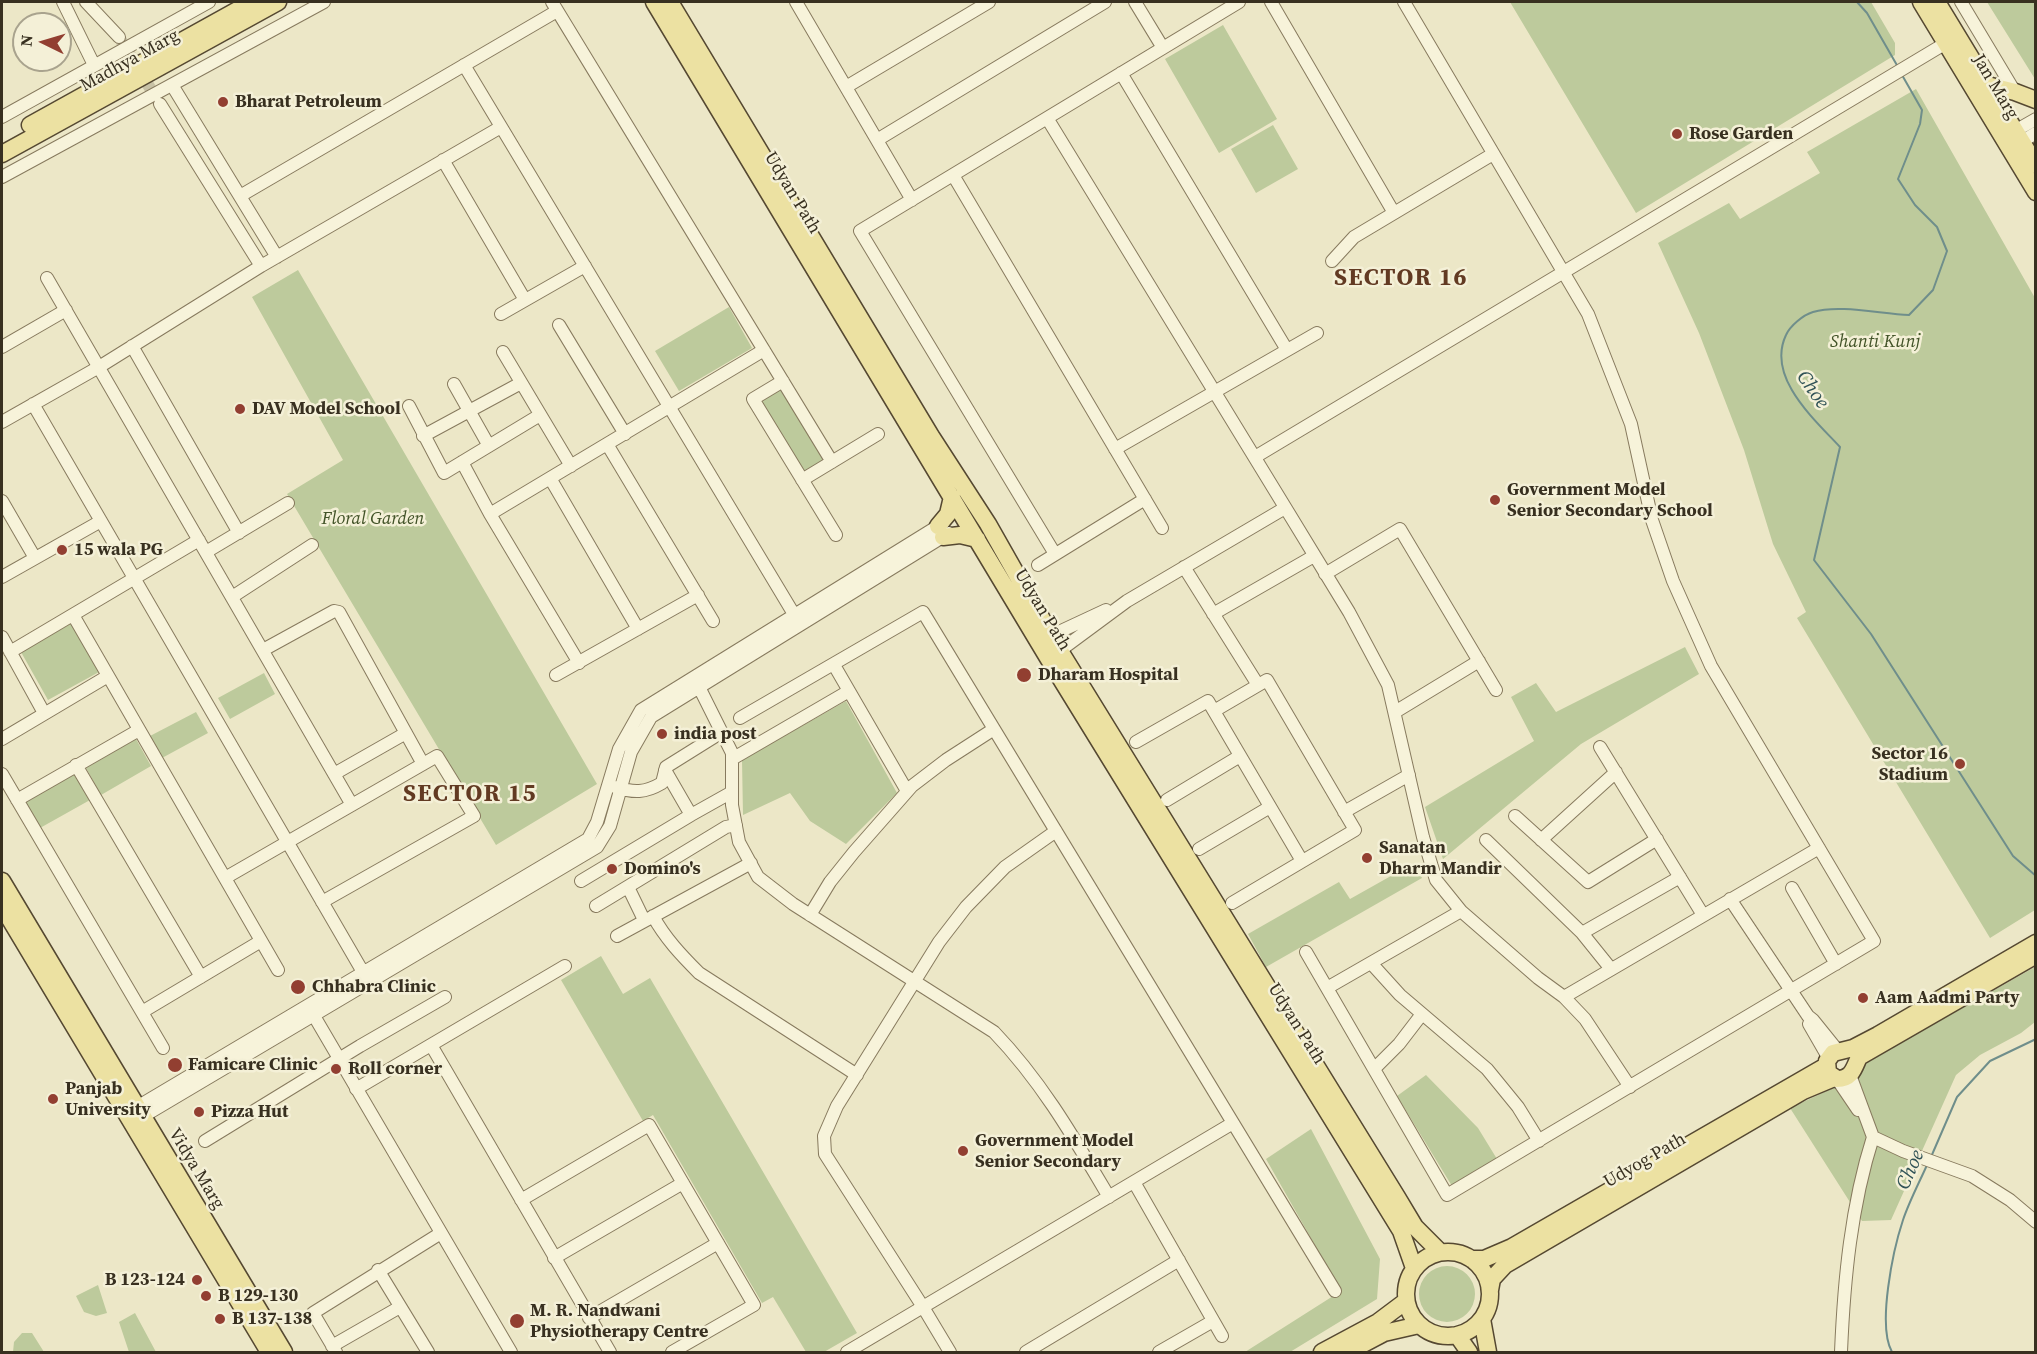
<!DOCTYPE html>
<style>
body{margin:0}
#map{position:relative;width:2037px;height:1354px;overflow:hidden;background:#ece7c7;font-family:"Source Serif 4",serif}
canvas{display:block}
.frame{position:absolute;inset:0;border:3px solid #383020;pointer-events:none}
.north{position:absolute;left:12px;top:12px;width:60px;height:60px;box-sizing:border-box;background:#f4f0d7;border:2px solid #a9a38e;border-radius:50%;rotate:275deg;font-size:16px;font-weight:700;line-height:24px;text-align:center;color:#383020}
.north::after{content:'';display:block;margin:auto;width:21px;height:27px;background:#923f31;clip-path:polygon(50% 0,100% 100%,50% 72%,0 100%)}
</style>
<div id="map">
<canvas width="2037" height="1354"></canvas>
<div class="frame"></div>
<div class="north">N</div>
</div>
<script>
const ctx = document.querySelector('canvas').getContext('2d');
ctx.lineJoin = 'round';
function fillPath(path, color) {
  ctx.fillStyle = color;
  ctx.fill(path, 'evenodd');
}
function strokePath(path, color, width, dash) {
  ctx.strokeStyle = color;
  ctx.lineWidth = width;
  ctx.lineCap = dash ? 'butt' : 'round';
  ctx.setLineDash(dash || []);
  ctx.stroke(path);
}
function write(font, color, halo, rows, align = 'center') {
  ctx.font = font + ' "Source Serif 4",serif';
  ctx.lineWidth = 5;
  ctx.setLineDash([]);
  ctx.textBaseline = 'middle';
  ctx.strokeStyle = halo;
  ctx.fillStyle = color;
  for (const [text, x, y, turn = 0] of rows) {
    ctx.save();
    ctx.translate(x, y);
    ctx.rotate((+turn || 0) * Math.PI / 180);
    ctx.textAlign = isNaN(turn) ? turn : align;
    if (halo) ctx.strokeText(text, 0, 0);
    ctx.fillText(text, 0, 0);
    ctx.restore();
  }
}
fillPath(new Path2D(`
 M1510,2H1871L1895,43V55L1636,213Z
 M1987,2H2035V79Z
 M1223,25L1277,119L1219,153L1165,59Z
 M1916,89L2035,298V910L1990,938L1797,618L1806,612L1773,544L1744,450L1699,333L1658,243L1729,203L1740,219L1820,173L1807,152Z
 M1273,125L1298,169L1256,193L1231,149Z
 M298,270L597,784L496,845L287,494L343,460L252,297Z
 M729,307L752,348L679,391L655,351Z
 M780,387L825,460L803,473L758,401Z
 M72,623L99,672L48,700L21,652Z
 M1685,647L1699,674L1581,744L1443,859L1425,807L1534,741L1511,697L1536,683L1556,712Z
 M264,673L275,694L230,719L218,698Z
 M846,701L897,793L846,844L810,821L790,793L743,815L742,760Z
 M196,712L208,733L162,758L150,736Z
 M136,739L151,766L101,795L86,768Z
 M75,773L90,800L40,828L25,802Z
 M1414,863L1422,878L1266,967L1248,934L1339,882L1350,899Z
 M601,956L623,994L650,978L857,1333L824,1352H806L773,1297L762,1303L653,1115L643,1121L561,980Z
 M2035,967V1022L2021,1033L1980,1055L1956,1075L1891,1220L1862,1221L1790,1108L1842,1084L1867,1062Z
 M1426,1075L1478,1128L1497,1159L1452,1186L1397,1096Z
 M1311,1129L1380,1259L1377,1299L1290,1352H1245L1341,1291L1266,1159Z
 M1419 1294a28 28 0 1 1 56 0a28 28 0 1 1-56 0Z
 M98,1285L107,1313L96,1316L84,1312L76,1296Z
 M135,1313L156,1352H129L119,1322Z
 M22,1333H32L44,1352H13L14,1342Z`), '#bdca9c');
strokePath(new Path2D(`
 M1857,2L1867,13L1898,67
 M1902,75L1922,110L1920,124L1898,179L1915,205L1937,227L1947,251L1933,290L1909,315C1881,314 1839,304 1813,312C1803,315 1790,326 1786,335C1766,377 1814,419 1840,447L1814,560L1871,634L2013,856L2036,876
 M1931,1157L1957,1097L1990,1061L2036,1039
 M1892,1352C1877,1326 1893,1250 1903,1220C1909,1202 1919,1183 1927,1165`), '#6f8e8b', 2);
strokePath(new Path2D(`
 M119,37L159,103`), '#c8c2a6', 12, [12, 6]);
const minor = new Path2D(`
 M63,2L94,65
 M86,2L119,37
 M552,2L832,462
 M796,2L912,200
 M1135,2L1163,48
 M1271,2L1394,213
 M1961,2L2015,92
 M464,65L798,621
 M1121,73L1287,350
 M172,85L277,257
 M846,87L989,2
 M160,104L261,266
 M2,117L209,2
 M1047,118L1288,512L1349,612L1388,685L1423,837L1436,880L1461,911L1538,978L1564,997L1585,1019L1630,1087
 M2008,135L2036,119
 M877,140L1105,2
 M2016,145L2036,133
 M443,160L525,300
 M953,175L1162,528
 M2,177L324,2
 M240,196L557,11
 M1332,261L1354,237L1493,154
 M47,278L352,805
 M501,314L585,266
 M559,325L625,434
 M132,346L239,533
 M2,347L66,310
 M503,352L571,466
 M783,381L753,399L836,535
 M454,384L489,446
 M33,404L367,979
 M409,406L444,473L540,415
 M2,422L99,367L261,266L501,127
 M423,436L521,383
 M607,444L713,621
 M1115,449L1317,333
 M1255,457L1951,40
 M462,462L490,514L579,663
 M550,478L638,629
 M802,480L878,434
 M2,501L35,558
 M490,514L764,350
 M206,552L288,503
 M1055,554L860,231L1239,2
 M1038,565L1145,499
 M1184,567L1258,685
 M1325,574L1400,529L1496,690
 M2,577L101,521
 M232,597L312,545
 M1213,614L1314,556
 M73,615L278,970
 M2,637L44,713
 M1046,638L1106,610
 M263,650L334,611L339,612L423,764
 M10,652L199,540
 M1054,655L1127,601L1285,508
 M834,665L907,791
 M556,675L698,595
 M697,683L732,753V805L739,842L758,877L793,904L994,1032C1042,1082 1074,1138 1109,1197
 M1214,711L1267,680L1355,830L1232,903
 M1395,712L1479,661
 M740,718L923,612L1335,1291
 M2,739L108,676
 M1136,742L1208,701L1302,861
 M1600,747L1703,915
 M732,759L849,691
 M76,765L201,977
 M665,770L691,815L732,792
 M2,774L163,1048
 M334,774L406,733
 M615,787C634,793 645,793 662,783L666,767L722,732
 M17,800L139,730
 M1167,800L1240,756
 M1344,812L1409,775
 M1515,816L1588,882L1657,839
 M1486,840L1582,933L1611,969
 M1541,840L1616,772
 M1199,849L1270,807
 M225,878L437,756L474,816L322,902
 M581,881L691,815
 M628,887L644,920
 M1792,888L1836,964
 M1730,899L1808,1016L1813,1020L1838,1051
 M596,906L726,827L736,825
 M810,915L830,882L854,852L912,786L946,760L994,729
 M653,916C665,938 681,955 699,973L857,1075
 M1582,933L1680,877
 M617,936L751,863
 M1306,952L1447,1195L1874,941L1711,666L1673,581L1652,520L1631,424L1588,314L1404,2
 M1371,963L1400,995L1487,1069L1518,1107L1539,1141
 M1327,988L1461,911
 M1564,997L1819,848
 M310,1009L511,1352
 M142,1012L261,941
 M1809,1024L1828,1057
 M431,1045L610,1352
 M1374,1069L1399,1044L1422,1014
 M1850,1075L1873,1137L1903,1151L1972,1176L2010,1200L2036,1222
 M1837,1079L1858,1110
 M356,1089L565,966
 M132,1110L588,839L597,822L619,749L641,710L943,523
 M137,1120L597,847L610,826L631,752L651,717L949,533
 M205,1141L360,1046L445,997
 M1134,1182L1222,1336
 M521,1200L649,1125L754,1305L672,1352
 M554,1258L683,1183
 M378,1270L428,1352
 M589,1318L718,1243
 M332,1346L400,1307
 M336,1352L313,1313L441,1233
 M847,1352L1233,1123
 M950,1352L923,1307L825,1154L824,1136L837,1106L939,942L966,907L1005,867L1056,831
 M1026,1352L1179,1260
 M1159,1352L1213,1321
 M1841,1352C1844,1280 1851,1206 1873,1137`);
const major = new Path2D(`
 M654,2L1048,658L1401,1231L1414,1268
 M670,2L931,436L988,524L1060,651L1397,1197L1415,1227L1440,1252
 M1921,2L2036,192
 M1937,2L2036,165
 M1987,85L2015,92L2036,100
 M30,125L252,2
 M2,154L278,2
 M938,526L948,514L952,497
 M943,537L960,535L977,539
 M2,881L284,1352
 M2,906L269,1352
 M2036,943L1878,1035L1853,1048L1833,1053L1827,1061L1828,1073L1837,1079C1852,1079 1854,1068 1859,1057L2036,955
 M1406 1294a42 42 0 1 1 84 0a42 42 0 1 1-84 0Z
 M1471,1259H1484L1512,1247L1826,1066
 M1490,1290L1492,1279L1505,1265L1803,1091L1834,1078
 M1482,1319L1488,1352
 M1457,1335L1469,1352
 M1322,1352L1378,1322L1406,1301
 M1348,1352L1384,1333L1419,1325`);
strokePath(minor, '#877a5e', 14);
strokePath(major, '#554831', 19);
strokePath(minor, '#f7f3da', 12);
strokePath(major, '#ece1a2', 16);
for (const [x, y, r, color] of [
 [223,102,6,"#923f31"],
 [1677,134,6,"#923f31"],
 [240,409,6,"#923f31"],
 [1495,500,6,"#923f31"],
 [62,550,6,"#923f31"],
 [1024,675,8,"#923f31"],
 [662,734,6,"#923f31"],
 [1960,764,6,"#923f31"],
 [1367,858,6,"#923f31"],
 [612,869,6,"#923f31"],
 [298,987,8,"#923f31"],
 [1863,998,6,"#923f31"],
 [175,1065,8,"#923f31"],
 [336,1069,6,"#923f31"],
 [53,1099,6,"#923f31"],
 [199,1112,6,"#923f31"],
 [963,1151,6,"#923f31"],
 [197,1280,6,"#923f31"],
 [206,1296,6,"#923f31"],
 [220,1319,6,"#923f31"],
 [517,1321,8,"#923f31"]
]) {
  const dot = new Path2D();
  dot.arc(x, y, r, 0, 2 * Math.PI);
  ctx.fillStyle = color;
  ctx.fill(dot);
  strokePath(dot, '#f4f0d7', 2);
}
write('18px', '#383020', '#f4f0d7', [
 ["Madhya Marg",130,61,-29],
 ["Jan Marg",1995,87,59],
 ["Udyan Path",792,193,59],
 ["Udyan Path",1042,610,59],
 ["Udyan Path",1296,1024,58],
 ["Udyog Path",1645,1161,-30],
 ["Vidya Marg",196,1169,59]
]);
write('bold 18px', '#383020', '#f4f0d7', [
 ["Bharat Petroleum",235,102],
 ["Rose Garden",1689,134],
 ["DAV Model School",252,409],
 ["Government Model",1507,490],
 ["Senior Secondary School",1507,511],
 ["15 wala PG",74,550],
 ["Dharam Hospital",1038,675],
 ["india post",674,734],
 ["Sector 16",1948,754,"right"],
 ["Stadium",1948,775,"right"],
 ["Sanatan",1379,848],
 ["Dharm Mandir",1379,869],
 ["Domino's",624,869],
 ["Chhabra Clinic",312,987],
 ["Aam Aadmi Party",1875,998],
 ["Famicare Clinic",188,1065],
 ["Roll corner",348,1069],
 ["Panjab",65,1089],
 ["University",65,1110],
 ["Pizza Hut",211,1112],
 ["Government Model",975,1141],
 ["Senior Secondary",975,1162],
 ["B 123-124",185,1280,"right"],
 ["B 129-130",218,1296],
 ["M. R. Nandwani",530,1311],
 ["Physiotherapy Centre",530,1332],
 ["B 137-138",232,1319]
], 'left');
write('italic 18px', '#425328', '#f4f0d7', [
 ["Shanti Kunj",1875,342],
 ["Floral Garden",373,519]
]);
write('italic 20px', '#315357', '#f4f0d7', [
 ["Choe",1812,390,55],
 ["Choe",1911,1170,-66]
]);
ctx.letterSpacing = '1.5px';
write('bold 24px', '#623a22', '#f4f0d7', [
 ["SECTOR 16",1401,279],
 ["SECTOR 15",470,795]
]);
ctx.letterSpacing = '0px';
</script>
